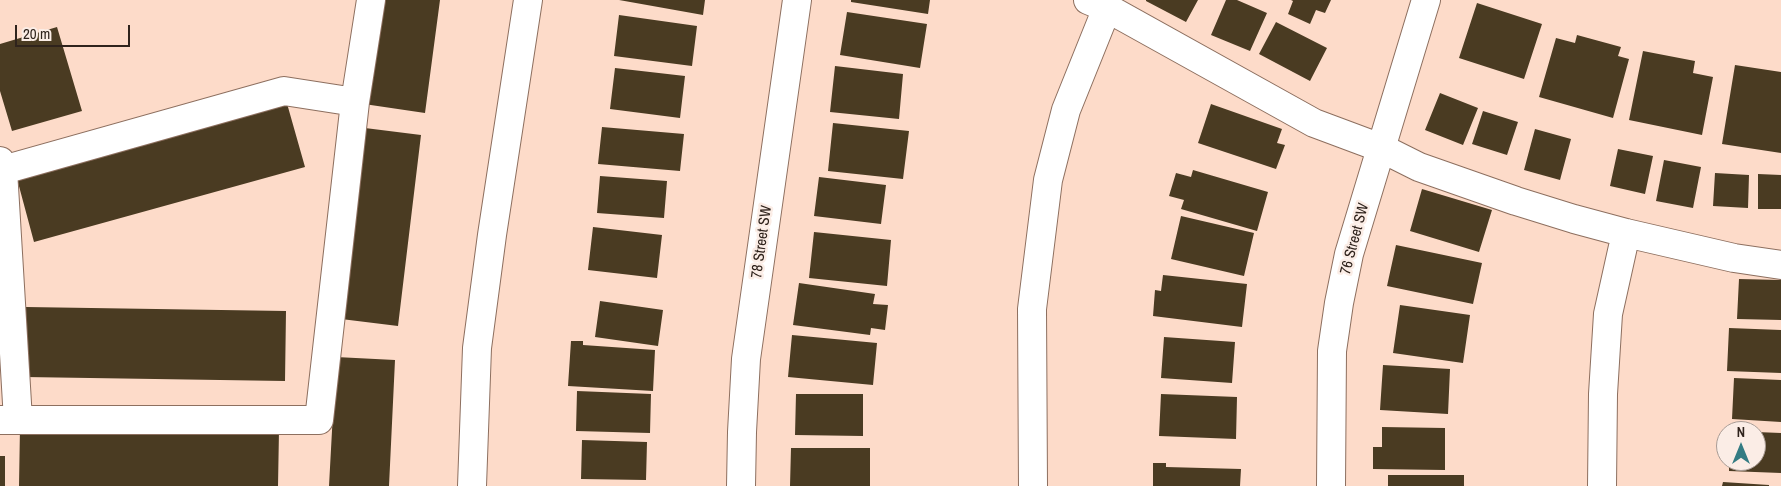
<!DOCTYPE html>
<style>
body{margin:0}
#map{position:relative;width:1781px;height:486px;overflow:hidden;background:#fddbc9;font-family:"Archivo Narrow",sans-serif}
canvas{display:block}
.north{position:absolute;left:1716px;top:421px;width:50px;height:50px;box-sizing:border-box;background:#fbede6;border:1px solid #a99c95;border-radius:50%;rotate:0deg;font-size:14px;font-weight:700;line-height:20px;text-align:center;color:#2f231c}
.north::after{content:'';display:block;margin:auto;width:18px;height:22px;background:#347c83;clip-path:polygon(50% 0,100% 100%,50% 72%,0 100%)}
.scale{position:absolute;left:15px;top:25px;width:115px;height:22px;box-sizing:border-box;border:2px solid #2f231c;border-top:0;padding-left:6px;font-size:15px;line-height:18px;white-space:nowrap;color:#2f231c;-webkit-text-stroke:4px #fbede6;paint-order:stroke}
</style>
<div id="map">
<canvas width="1781" height="486"></canvas>
<div class="north">N</div>
<div class="scale">20 m</div>
</div>
<script>
const ctx = document.querySelector('canvas').getContext('2d');
ctx.lineJoin = 'round';
function fillPath(path, color) {
  ctx.fillStyle = color;
  ctx.fill(path, 'evenodd');
}
function strokePath(path, color, width, dash) {
  ctx.strokeStyle = color;
  ctx.lineWidth = width;
  ctx.lineCap = dash ? 'butt' : 'round';
  ctx.setLineDash(dash || []);
  ctx.stroke(path);
}
function write(font, color, halo, rows, align = 'center') {
  ctx.font = font + ' "Archivo Narrow",sans-serif';
  ctx.lineWidth = 5;
  ctx.setLineDash([]);
  ctx.textBaseline = 'middle';
  ctx.strokeStyle = halo;
  ctx.fillStyle = color;
  for (const [text, x, y, turn = 0] of rows) {
    ctx.save();
    ctx.translate(x, y);
    ctx.rotate((+turn || 0) * Math.PI / 180);
    ctx.textAlign = isNaN(turn) ? turn : align;
    if (halo) ctx.strokeText(text, 0, 0);
    ctx.fillText(text, 0, 0);
    ctx.restore();
  }
}
fillPath(new Path2D(`
 M378,0H440L425,113L364,104Z
 M619,0H705L703,15Z
 M851,0H930L928,14L851,2Z
 M1146,0H1198L1186,22L1146,1Z
 M1226,0H1237L1267,13L1250,51L1211,35Z
 M1291,0H1331L1325,13L1316,10L1310,24L1288,14L1293,1Z
 M1477,3L1542,24L1524,79L1459,58Z
 M847,12L927,24L920,68L840,55Z
 M619,15L697,26L692,66L614,56Z
 M1276,22L1327,48L1310,81L1259,54Z
 M57,27L82,111L12,131L0,91V44Z
 M1577,35L1621,47L1618,56L1629,59L1613,118L1539,97L1556,38L1575,43Z
 M1643,51L1695,61L1693,73L1713,77L1702,135L1629,120Z
 M1735,65L1781,72V153L1722,144Z
 M835,66L903,74L899,119L830,112Z
 M615,68L685,76L680,118L610,109Z
 M1440,93L1478,108L1463,145L1425,130Z
 M286,100L305,167L34,242L16,175Z
 M1211,104L1282,129L1277,143L1285,145L1276,169L1198,143Z
 M1483,111L1518,122L1507,155L1472,144Z
 M833,123L909,131L903,179L828,171Z
 M357,127L421,135L398,326L333,318Z
 M602,127L684,134L680,171L598,164Z
 M1535,129L1571,139L1560,180L1524,170Z
 M1618,149L1653,156L1645,194L1610,186Z
 M1664,160L1701,167L1693,208L1656,201Z
 M1193,170L1268,192L1257,231L1181,209L1184,200L1169,196L1176,173L1191,177Z
 M1715,173L1749,175L1748,208L1713,206Z
 M1758,174L1781,175V209H1758Z
 M600,176L667,181L664,218L597,213Z
 M819,177L886,185L881,224L814,216Z
 M1422,189L1492,210L1479,252L1410,231Z
 M1181,216L1254,233L1244,276L1171,259Z
 M593,227L662,235L657,278L588,270Z
 M814,232L891,240L887,286L809,278Z
 M1396,245L1482,263L1473,304L1387,286Z
 M1163,275L1247,284L1242,327L1153,316L1155,290L1161,291Z
 M1739,279L1781,280V320L1737,319Z
 M799,283L875,294L873,304L888,305L885,330L871,328L870,335L793,325Z
 M600,301L663,310L658,346L595,337Z
 M1400,305L1470,315L1463,363L1393,353Z
 M26,307L286,311L285,381L25,377Z
 M1729,328L1781,330V373L1727,371Z
 M792,335L877,343L873,385L788,377Z
 M1164,337L1235,342L1232,383L1161,378Z
 M571,341H583V345L655,350L653,391L568,386Z
 M336,357L395,360L389,486H329Z
 M1383,365L1450,369L1448,414L1380,410Z
 M1734,378L1781,380V422L1732,419Z
 M577,391L651,394L650,433L576,431Z
 M796,394H863V436L795,435Z
 M1161,394L1237,397L1236,439L1159,436Z
 M20,427L279,430L278,486H19Z
 M1382,427L1445,428V470L1373,469V447H1382Z
 M1756,432L1781,433V473L1729,471V461H1756Z
 M582,440L647,442L646,480L581,479Z
 M791,448H870V486H790Z
 M0,456H5V486H0Z
 M1153,463H1166V467L1241,469L1240,486H1153Z
 M1388,475H1464V486H1388Z
 M1723,482L1769,485V486H1722Z`), '#4a3b22');
const minor = new Path2D(`
 M1088,0L1107,8L1314,123L1381,148L1419,167L1516,201L1574,219L1626,233L1734,258L1781,265
 M0,161L3,170L18,420
 M3,170L284,91L355,102
 M0,420H319L355,102L371,0
 M472,486L477,348L492,235L528,0
 M741,486L742,432L746,359L797,0
 M1033,486L1032,309L1048,180L1066,110L1107,8
 M1331,486L1332,351L1339,303L1349,254L1426,0
 M1602,486L1603,394L1608,314L1626,233`);
strokePath(minor, '#8d6f5f', 30);
strokePath(minor, '#fff', 28);
write('15px', '#2f231c', '#fbede6', [
 ["76 Street SW",1355,239,-75],
 ["78 Street SW",762,242,-82]
]);
</script>
